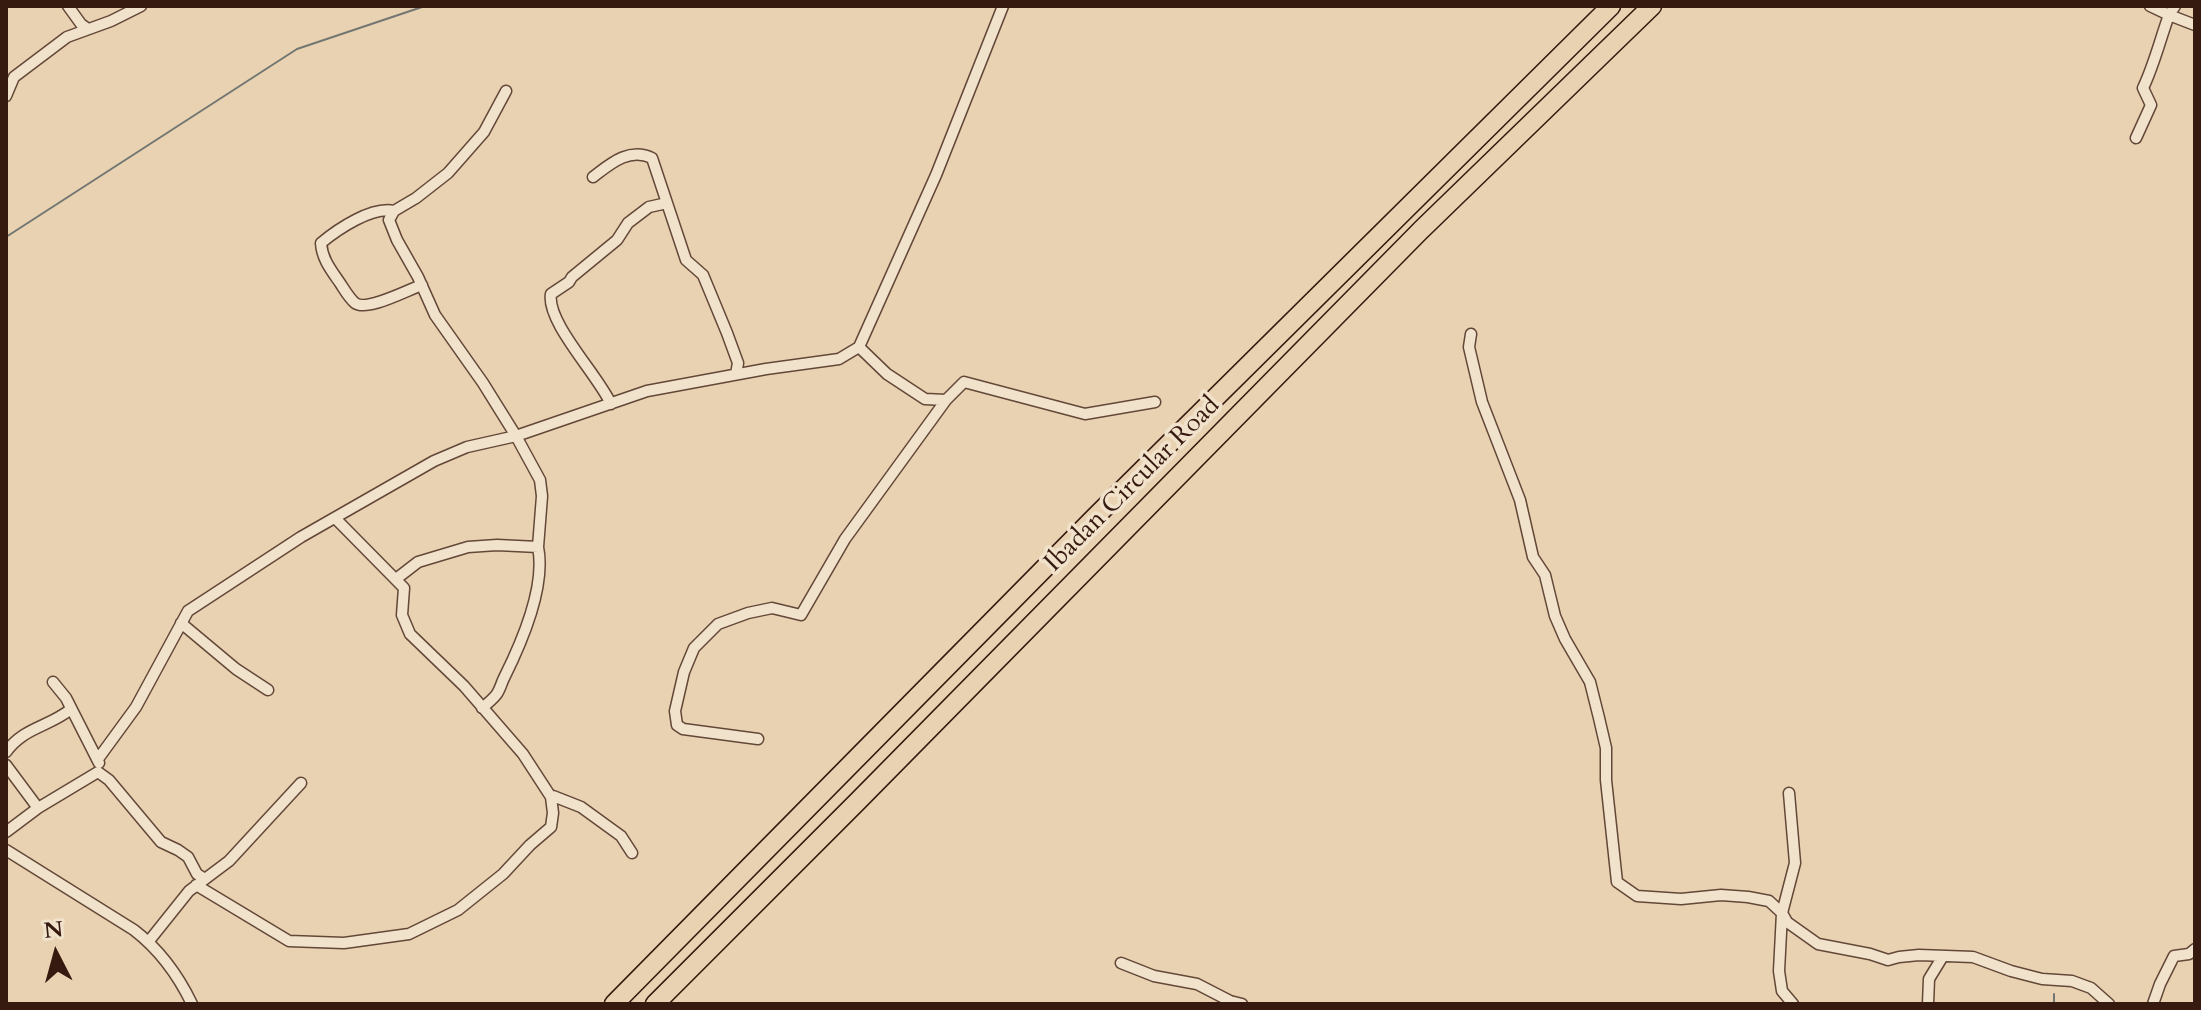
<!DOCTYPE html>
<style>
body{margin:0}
#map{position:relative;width:2201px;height:1010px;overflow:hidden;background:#e9d2b1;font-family:Cardo,serif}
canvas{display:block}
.frame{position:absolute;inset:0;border:8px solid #36190f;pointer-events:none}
.north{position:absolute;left:16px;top:914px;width:80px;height:80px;-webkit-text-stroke:6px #f1e2cc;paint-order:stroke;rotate:354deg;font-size:22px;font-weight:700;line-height:32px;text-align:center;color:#36190f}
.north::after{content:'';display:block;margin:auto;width:28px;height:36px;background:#36190f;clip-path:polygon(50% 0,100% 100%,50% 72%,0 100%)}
</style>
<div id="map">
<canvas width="2201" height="1010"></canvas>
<div class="frame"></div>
<div class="north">N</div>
</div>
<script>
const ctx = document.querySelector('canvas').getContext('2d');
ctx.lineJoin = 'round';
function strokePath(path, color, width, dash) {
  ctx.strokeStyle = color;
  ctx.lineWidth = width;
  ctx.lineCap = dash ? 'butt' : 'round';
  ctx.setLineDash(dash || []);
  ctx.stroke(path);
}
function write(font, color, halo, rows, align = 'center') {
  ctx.font = font + ' Cardo,serif';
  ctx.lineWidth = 7;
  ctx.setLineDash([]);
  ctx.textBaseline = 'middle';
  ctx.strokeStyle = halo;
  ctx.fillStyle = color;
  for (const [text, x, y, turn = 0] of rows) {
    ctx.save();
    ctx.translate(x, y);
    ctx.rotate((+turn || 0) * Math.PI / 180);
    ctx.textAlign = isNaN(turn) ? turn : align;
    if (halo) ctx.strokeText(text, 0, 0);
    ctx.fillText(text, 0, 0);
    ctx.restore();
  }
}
strokePath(new Path2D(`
 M6,237L297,49L425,6
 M2054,1004V994`), '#727772', 2);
const street = new Path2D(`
 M68,6L81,24L88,29
 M2175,6L2169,15L2195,25
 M6,96L14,77L67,37L111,21L141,6
 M2136,138L2151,105L2143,88C2154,65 2160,40 2169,15L2150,6
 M593,177C610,164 629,147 652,158L686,260L703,275L727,333L738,363L736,374
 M394,211C372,206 338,229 321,243C322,259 331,270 340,283C344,289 349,298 355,303C367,312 407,290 422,285
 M1471,334L1469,347L1482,402L1520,500L1533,557L1545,575L1555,616L1565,639L1590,682L1599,718L1606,748V780L1617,882L1637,896L1681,899L1721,895L1748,897L1769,901L1782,913L1779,971L1782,991L1793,1004
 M859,347L887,374L925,399L946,400L964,382L1085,414L1155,402
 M611,404C598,375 546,322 551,294L569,282L572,277L617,240L628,223L649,207L667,203
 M396,579L418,562L468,547L497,545L538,547
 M181,623L236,669L268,690
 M53,682L66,698L99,763
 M482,708C487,704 492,700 496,695C500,690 501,684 504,678C521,644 546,586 538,547L542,496L540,480L516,436L483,383L435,315L418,277L397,240L389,220L394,211L416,198L448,173L484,132L506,91
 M758,739L683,729L677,725L675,711L684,672L694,648L718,624L748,613L772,608L801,615L845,539L946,400
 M6,752C24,727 49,727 71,709
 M98,759L136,707L188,611L301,537L434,461L467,447L516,436L647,391L766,369L839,359L859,347L936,175L1003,6
 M6,765L38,808
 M98,772L109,780L161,842L178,850L188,857L197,874L205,879
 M1789,793L1795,863L1782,913L1787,922L1818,944L1870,954L1888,960L1899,957L1919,955L1973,957L2011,971L2042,979L2072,981L2091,988L2109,1004
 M551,797L553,796L581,807L621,836L632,853
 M6,832L38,808L98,772
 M6,850L134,930C160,950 178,975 192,1004
 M196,885L289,941L344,943L409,934L458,910L503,874L530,845L551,827L553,813L551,797L523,754L464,686L410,634L402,615L404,588L335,518
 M149,941L189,891L229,861L301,783
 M1121,963L1154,976L1197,984L1230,1001L1242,1004
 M1928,1004L1929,979L1943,956
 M2153,1004L2160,984L2174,956L2189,954L2195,949`);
const highway = new Path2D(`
 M614,1004L1096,516L1611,6
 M655,1004L858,801L1421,230L1652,6`);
strokePath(street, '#634738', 13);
strokePath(highway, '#36190f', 21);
strokePath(street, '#f1e2cc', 10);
strokePath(highway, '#e9d2b1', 18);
write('26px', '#36190f', '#f1e2cc', [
 ["Ibadan Circular Road",1133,485,-45]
]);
</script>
